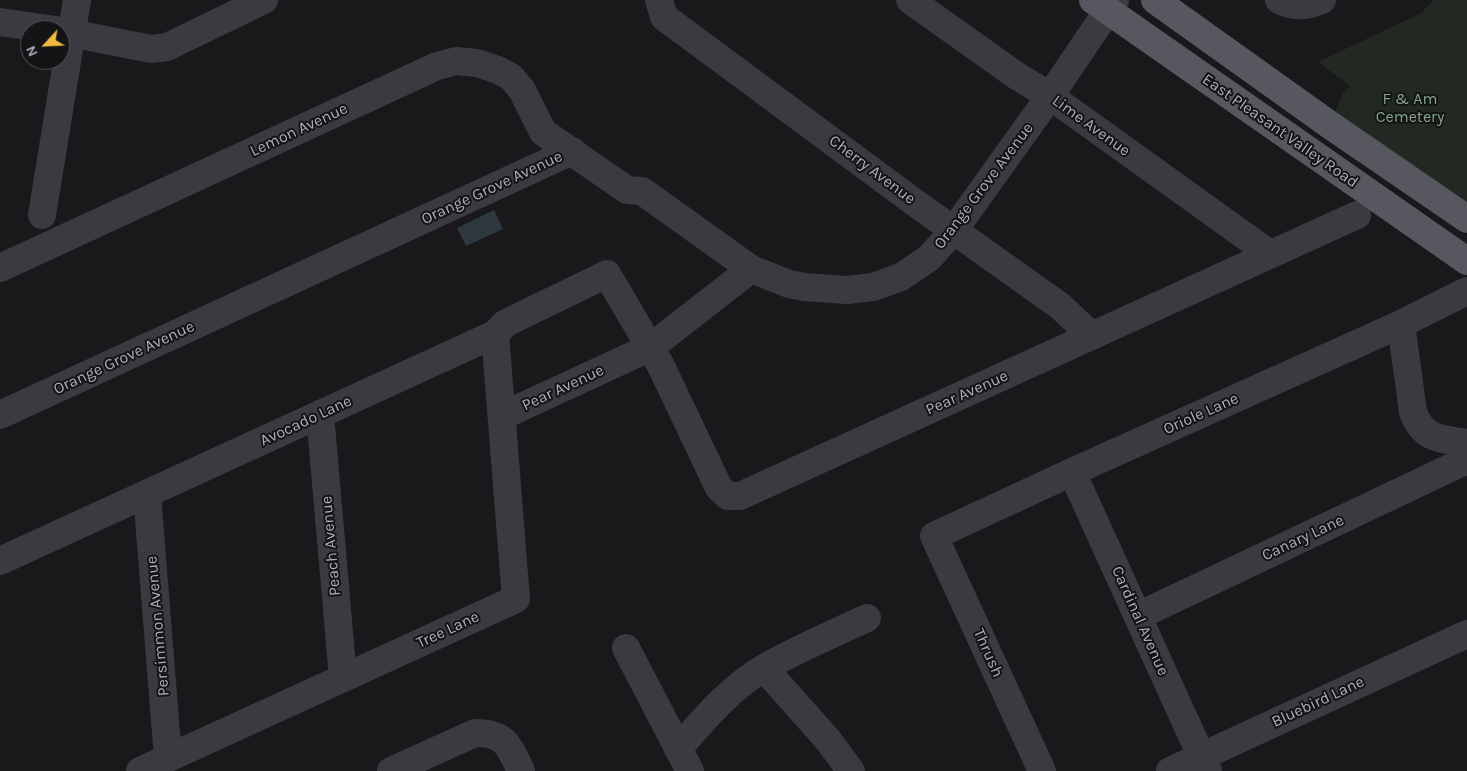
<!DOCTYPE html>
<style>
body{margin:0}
#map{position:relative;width:1467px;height:771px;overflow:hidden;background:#19191b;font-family:Karla,sans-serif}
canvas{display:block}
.north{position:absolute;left:20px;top:20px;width:50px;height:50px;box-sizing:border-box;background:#141416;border:1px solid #505258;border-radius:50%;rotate:245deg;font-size:14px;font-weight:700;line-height:20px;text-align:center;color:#abafba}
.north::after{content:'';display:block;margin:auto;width:18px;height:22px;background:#efbc3d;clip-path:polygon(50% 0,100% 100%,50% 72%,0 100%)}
</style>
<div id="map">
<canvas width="1467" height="771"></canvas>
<div class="north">N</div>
</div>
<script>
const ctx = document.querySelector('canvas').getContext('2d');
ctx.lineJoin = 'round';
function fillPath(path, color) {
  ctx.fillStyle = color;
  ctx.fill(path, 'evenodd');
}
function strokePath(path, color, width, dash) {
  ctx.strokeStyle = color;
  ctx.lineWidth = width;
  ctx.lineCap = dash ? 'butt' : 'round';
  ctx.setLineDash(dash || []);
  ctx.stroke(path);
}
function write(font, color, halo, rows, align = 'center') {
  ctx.font = font + ' Karla,sans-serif';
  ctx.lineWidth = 4;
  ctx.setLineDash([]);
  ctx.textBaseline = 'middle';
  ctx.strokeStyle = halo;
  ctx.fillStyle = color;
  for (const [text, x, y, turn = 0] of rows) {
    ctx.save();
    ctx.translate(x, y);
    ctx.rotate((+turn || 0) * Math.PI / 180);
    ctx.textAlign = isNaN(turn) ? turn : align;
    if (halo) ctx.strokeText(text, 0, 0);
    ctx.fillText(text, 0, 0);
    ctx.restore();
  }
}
fillPath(new Path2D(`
 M1434,0H1467V219L1330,125L1343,93L1350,86L1318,62L1421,13Z`), '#212922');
fillPath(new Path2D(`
 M494,210L503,229L466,246L457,228Z`), '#2f373f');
strokePath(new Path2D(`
 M659,0L664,17L918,205L1060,306L1092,336
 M910,0L1017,76L1050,96L1270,254
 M1279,0C1294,8 1307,6 1322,0
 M0,22L56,30
 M60,31L151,49L167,47L264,0
 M42,215L77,0
 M0,268L437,66L456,61L477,63L498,70L511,77L522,90L543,132L627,190L642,191L751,269L789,284L804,287L847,290L873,287L901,277L929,258L954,230L1050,96L1115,0
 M1401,324L1413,412C1423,440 1442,439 1467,443
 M320,414L343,678
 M0,415L572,151
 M502,416L651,347L751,269
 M1072,472L1208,771
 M147,494L168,758
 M0,561L495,334L506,323L607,274L661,366L719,488L728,496H740L1357,215
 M1138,616L1467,460
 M626,648L690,771
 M764,668L828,740L851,771
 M678,749C704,719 730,688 764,668C797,649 833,634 867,618
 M140,771L516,599L495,334
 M391,771L475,733C506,733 509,746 521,771
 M1042,771L934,536L1072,472L1401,324L1467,291
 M1170,771L1467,634`), '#3a3a40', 28);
strokePath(new Path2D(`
 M1093,0L1467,261
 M1155,0L1330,125L1467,219`), '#56575f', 28);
write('16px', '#83a587', '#141416', [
 ["F & Am",1410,99],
 ["Cemetery",1410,117]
]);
write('16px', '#abafba', '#141416', [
 ["Lime Avenue",1091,126,36],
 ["Lemon Avenue",299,130,-25],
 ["East Pleasant Valley Road",1280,131,35],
 ["Cherry Avenue",872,170,37],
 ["Orange Grove Avenue",984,186,-53],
 ["Orange Grove Avenue",492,188,-25],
 ["Orange Grove Avenue",124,358,-25],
 ["Pear Avenue",563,388,-25],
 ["Pear Avenue",967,393,-24],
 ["Oriole Lane",1201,414,-24],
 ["Avocado Lane",306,421,-25],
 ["Canary Lane",1303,538,-25],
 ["Peach Avenue",331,546,-95],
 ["Cardinal Avenue",1140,621,66],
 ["Persimmon Avenue",158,626,-95],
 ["Tree Lane",448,630,-25],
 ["Thrush",988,653,66],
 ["Bluebird Lane",1318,702,-25]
]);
</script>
